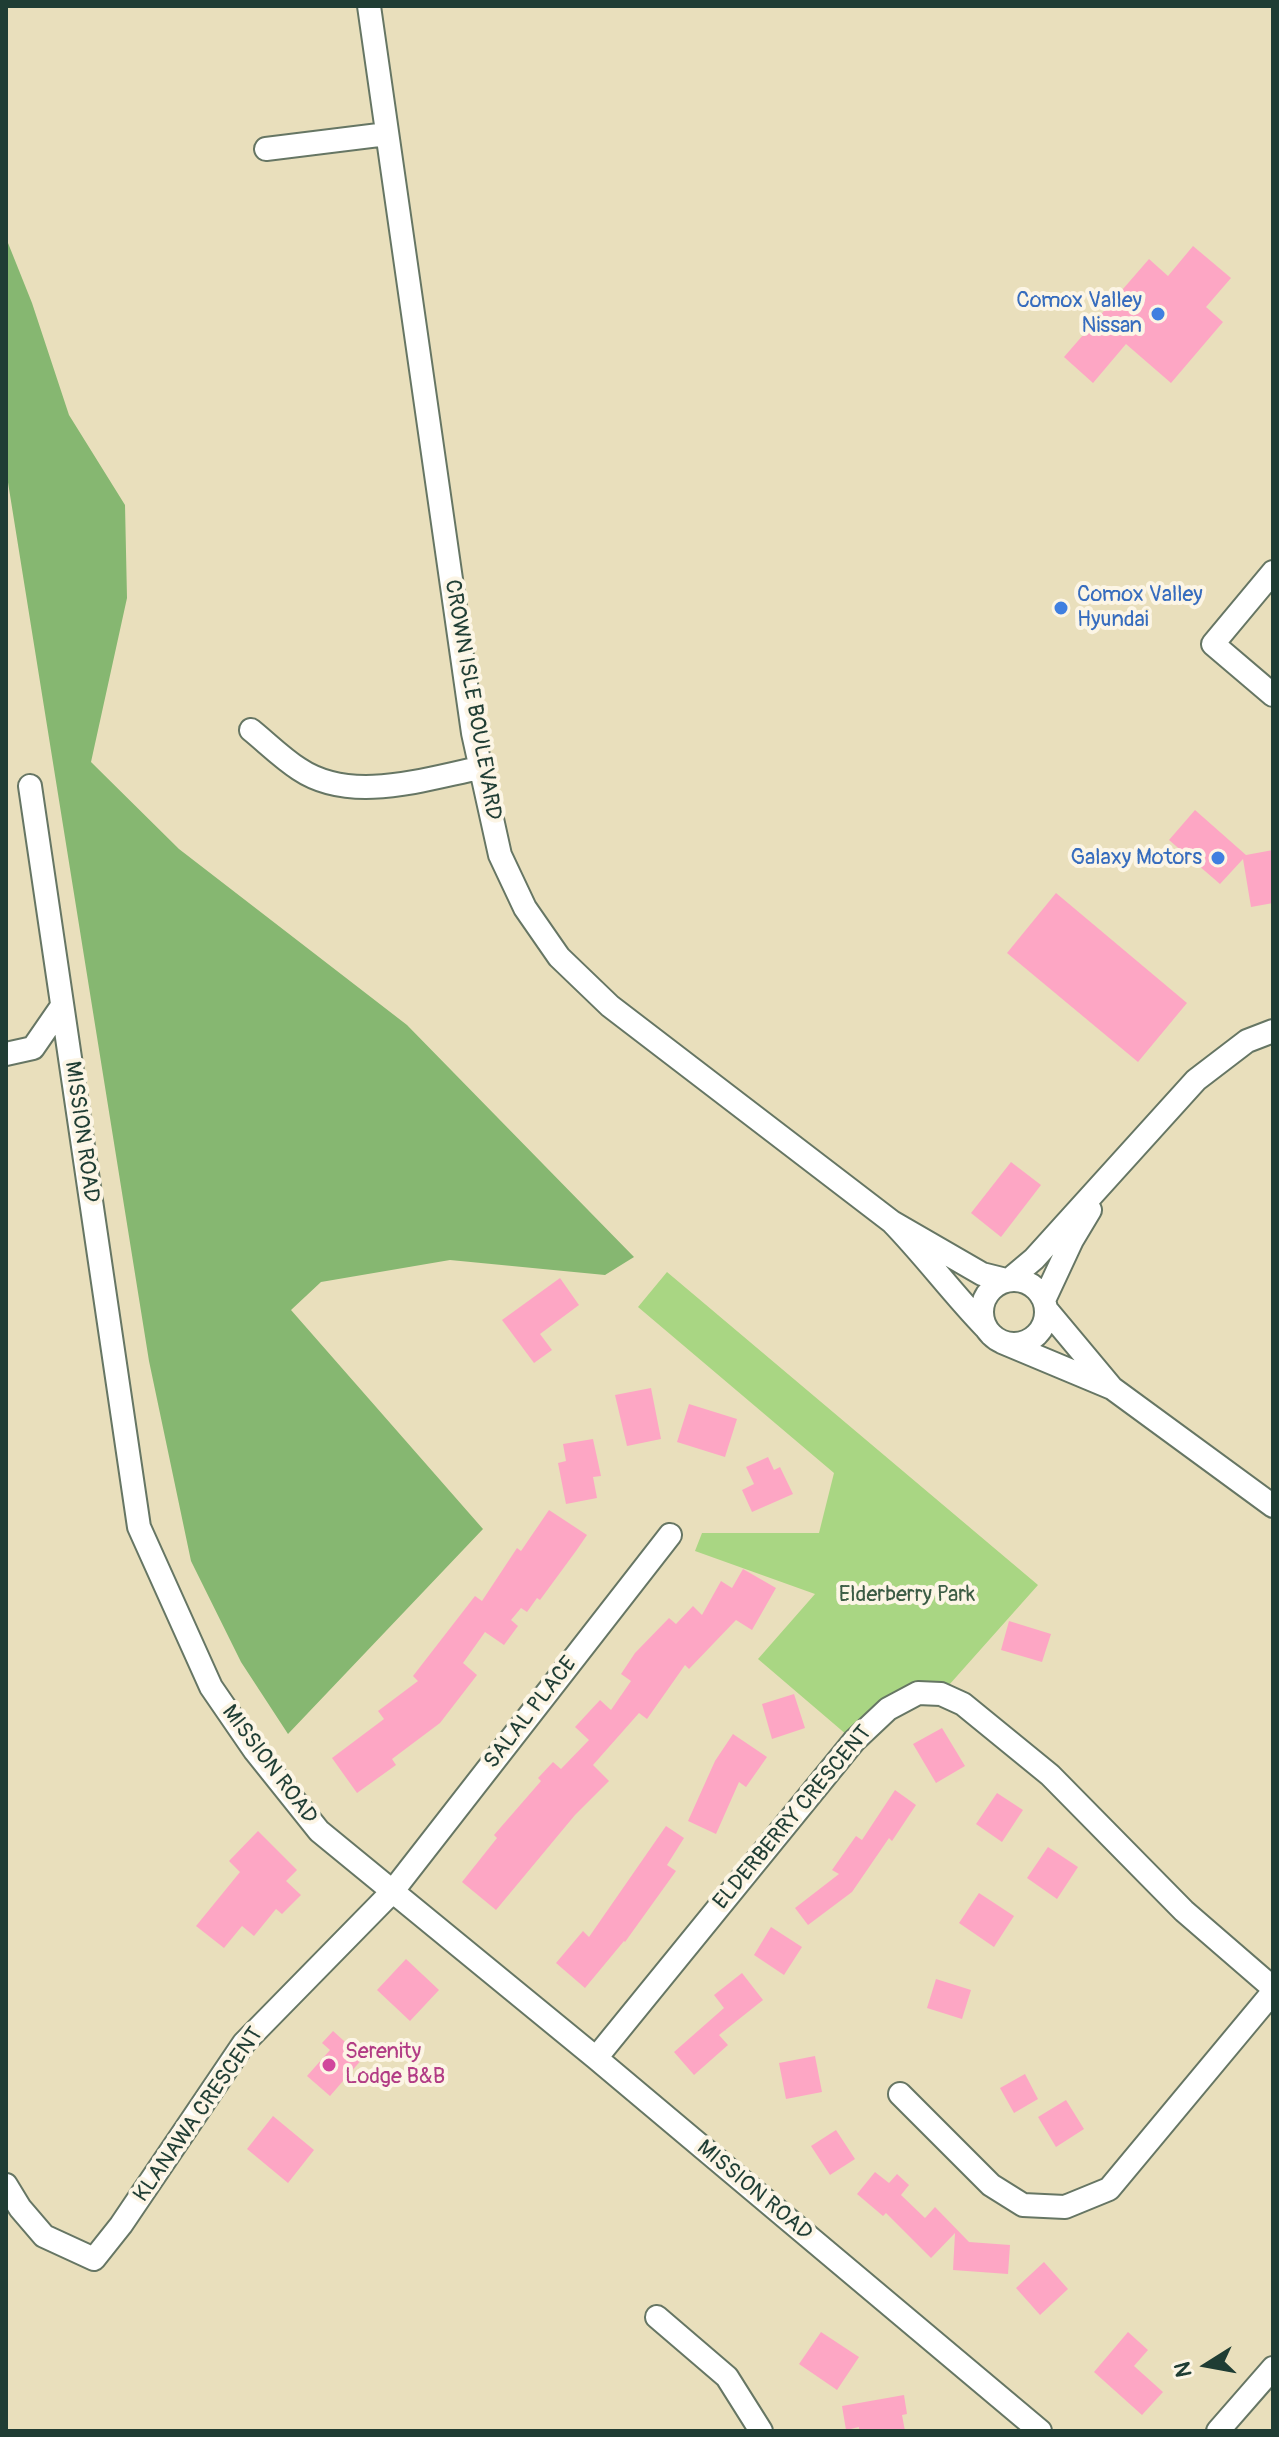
<!DOCTYPE html>
<style>
body{margin:0}
#map{position:relative;width:1279px;height:2437px;overflow:hidden;background:#e9dfbc;font-family:Pangolin,sans-serif}
canvas{display:block}
.frame{position:absolute;inset:0;border:8px solid #1f3d34;pointer-events:none}
.north{position:absolute;left:1167px;top:2325px;width:80px;height:80px;-webkit-text-stroke:6px #fcf5e5;paint-order:stroke;rotate:259deg;font-size:22px;font-weight:700;line-height:32px;text-align:center;color:#1f3d34}
.north::after{content:'';display:block;margin:auto;width:28px;height:36px;background:#1f3d34;clip-path:polygon(50% 0,100% 100%,50% 72%,0 100%)}
</style>
<div id="map">
<canvas width="1279" height="2437"></canvas>
<div class="frame"></div>
<div class="north">N</div>
</div>
<script>
const ctx = document.querySelector('canvas').getContext('2d');
ctx.lineJoin = 'round';
function fillPath(path, color) {
  ctx.fillStyle = color;
  ctx.fill(path, 'evenodd');
}
function strokePath(path, color, width, dash) {
  ctx.strokeStyle = color;
  ctx.lineWidth = width;
  ctx.lineCap = dash ? 'butt' : 'round';
  ctx.setLineDash(dash || []);
  ctx.stroke(path);
}
function write(font, color, halo, rows, align = 'center') {
  ctx.font = font + ' Pangolin,sans-serif';
  ctx.lineWidth = 8;
  ctx.setLineDash([]);
  ctx.textBaseline = 'middle';
  ctx.strokeStyle = halo;
  ctx.fillStyle = color;
  for (const [text, x, y, turn = 0] of rows) {
    ctx.save();
    ctx.translate(x, y);
    ctx.rotate((+turn || 0) * Math.PI / 180);
    ctx.textAlign = isNaN(turn) ? turn : align;
    if (halo) ctx.strokeText(text, 0, 0);
    ctx.fillText(text, 0, 0);
    ctx.restore();
  }
}
fillPath(new Path2D(`
 M667,1272L1038,1585L941,1694L917,1693L854,1741L758,1659L815,1594L695,1551L702,1533H819L834,1473L638,1307Z`), '#a9d683');
fillPath(new Path2D(`
 M6,238L32,303L69,415L125,505L127,598L91,762L179,849L407,1025L634,1257L605,1275L450,1260L321,1282L291,1310L483,1529L288,1734L241,1662L191,1561L149,1361L6,470Z`), '#86b771');
fillPath(new Path2D(`
 M1193,246L1231,278L1206,307L1223,322L1171,383L1126,344L1093,383L1064,357L1149,259L1168,276Z
 M1195,810L1246,855L1273,850V903L1251,907L1243,859L1220,884L1169,840Z
 M1056,893L1187,1003L1138,1062L1007,953Z
 M1011,1162L1041,1185L1001,1237L971,1213Z
 M560,1278L579,1305L540,1334L552,1350L534,1363L502,1320Z
 M651,1388L661,1439L627,1446L615,1395Z
 M689,1404L737,1419L725,1457L677,1442Z
 M593,1439L601,1476L593,1477L597,1498L566,1504L558,1463L566,1461L563,1444Z
 M768,1457L774,1470L780,1467L793,1494L752,1512L742,1490L754,1484L746,1467Z
 M549,1510L587,1535L576,1551L540,1600L537,1598L527,1612L521,1608L511,1620L518,1626L504,1645L485,1632L463,1663L477,1675L440,1723L392,1759L396,1765L357,1793L332,1758L384,1719L378,1711L418,1681L413,1676L475,1596L482,1601L517,1548L521,1551Z
 M743,1569L776,1588L752,1630L736,1620L689,1669L685,1665L647,1719L639,1713L593,1765L609,1781L575,1815L496,1910L462,1882L497,1838L494,1835L541,1781L538,1778L553,1762L561,1769L589,1740L575,1727L600,1700L611,1710L631,1681L621,1674L635,1653L669,1618L676,1624L693,1606L702,1615L721,1581L732,1588Z
 M1009,1621L1051,1634L1042,1662L1001,1650Z
 M794,1694L805,1728L772,1739L762,1704Z
 M942,1728L965,1766L936,1783L913,1744Z
 M733,1734L767,1757L746,1787L739,1782L716,1834L688,1821L715,1761Z
 M895,1790L916,1805L892,1841L889,1838L852,1892L808,1925L795,1908L839,1874L832,1870L856,1836L862,1840Z
 M997,1793L1023,1810L1002,1842L976,1824Z
 M666,1826L684,1838L667,1865L676,1871L625,1942L624,1941L585,1988L556,1963L583,1931L589,1937Z
 M258,1831L297,1870L286,1881L301,1895L282,1914L276,1909L254,1936L242,1926L224,1948L196,1926L240,1872L229,1861Z
 M1048,1847L1078,1867L1057,1899L1027,1878Z
 M979,1893L1014,1916L994,1947L959,1923Z
 M771,1927L802,1947L784,1975L754,1955Z
 M406,1959L439,1990L410,2021L377,1990Z
 M742,1973L763,2000L719,2035L728,2045L694,2075L674,2052L724,2008L714,1995Z
 M936,1979L971,1990L962,2019L927,2008Z
 M333,2031L363,2058L330,2096L307,2076L330,2050L322,2043Z
 M815,2056L822,2092L786,2099L779,2063Z
 M1025,2074L1038,2099L1014,2113L1000,2088Z
 M1066,2100L1084,2129L1056,2147L1038,2117Z
 M273,2116L314,2150L288,2183L247,2149Z
 M836,2130L855,2159L830,2175L811,2146Z
 M875,2172L889,2183L897,2174L909,2185L901,2195L925,2218L935,2207L969,2242L1010,2245L1008,2274L953,2270L955,2233L931,2258L886,2213L883,2216L857,2194Z
 M1044,2262L1068,2289L1040,2315L1016,2288Z
 M821,2332L859,2357L837,2390L799,2364Z
 M1128,2332L1148,2350L1134,2366L1163,2392L1142,2415L1094,2372Z
 M904,2395L907,2414L902,2415L905,2431H859V2427L846,2430L842,2406Z`), '#fda6c4');
const minor = new Path2D(`
 M369,6L473,733L500,855L525,908L559,957L610,1006L892,1222
 M266,149L387,134
 M1273,572L1213,644L1273,695
 M251,730C267,743 282,758 299,769C351,804 424,779 480,768
 M30,786L139,1527L211,1687L255,1751L319,1831L596,2058L1040,2431
 M6,1054L33,1048L62,1006
 M982 1312a32 32 0 1 1 64 0a32 32 0 1 1-64 0Z
 M1009,1280L1034,1259L1196,1080L1247,1041L1273,1031
 M1044,1300L1072,1240L1090,1210
 M985,1327C953,1294 925,1256 892,1222L982,1274L1006,1280
 M1002,1342L1112,1388L1046,1309
 M1112,1388L1273,1506
 M596,2058L854,1741L888,1709L918,1693L941,1694L963,1704L1050,1775L1184,1911L1273,1988
 M900,2094L991,2185L1023,2205L1065,2207L1109,2189L1273,1992
 M6,2185L20,2208L44,2236L94,2259L121,2225L244,2043L392,1892L670,1535
 M657,2317L727,2377L761,2431
 M1218,2431L1273,2368`);
strokePath(minor, '#667664', 26);
strokePath(minor, '#fff', 22);
for (const [x, y, r, color] of [
 [1158,314,8,"#3f7fe0"],
 [1061,608,8,"#3f7fe0"],
 [1218,858,8,"#3f7fe0"],
 [329,2065,8,"#d1479c"]
]) {
  const dot = new Path2D();
  dot.arc(x, y, r, 0, 2 * Math.PI);
  ctx.fillStyle = color;
  ctx.fill(dot);
  strokePath(dot, '#fcf5e5', 3);
}
write('22px', '#366cbe', '#fcf5e5', [
 ["Comox Valley",1142,301],
 ["Nissan",1142,326],
 ["Comox Valley",1077,595,"left"],
 ["Hyundai",1077,620,"left"],
 ["Galaxy Motors",1202,858]
], 'right');
write('22px', '#1f3d34', '#fcf5e5', [
 ["CROWN ISLE BOULEVARD",472,700,80],
 ["MISSION ROAD",81,1132,82],
 ["SALAL PLACE",531,1713,-52],
 ["MISSION ROAD",269,1765,53],
 ["ELDERBERRY CRESCENT",793,1818,-50],
 ["KLANAWA CRESCENT",199,2115,-55],
 ["MISSION ROAD",754,2191,40]
]);
write('22px', '#3b5c44', '#fcf5e5', [
 ["Elderberry Park",907,1595]
]);
write('22px', '#b23c85', '#fcf5e5', [
 ["Serenity",345,2052],
 ["Lodge B&B",345,2077]
], 'left');
</script>
